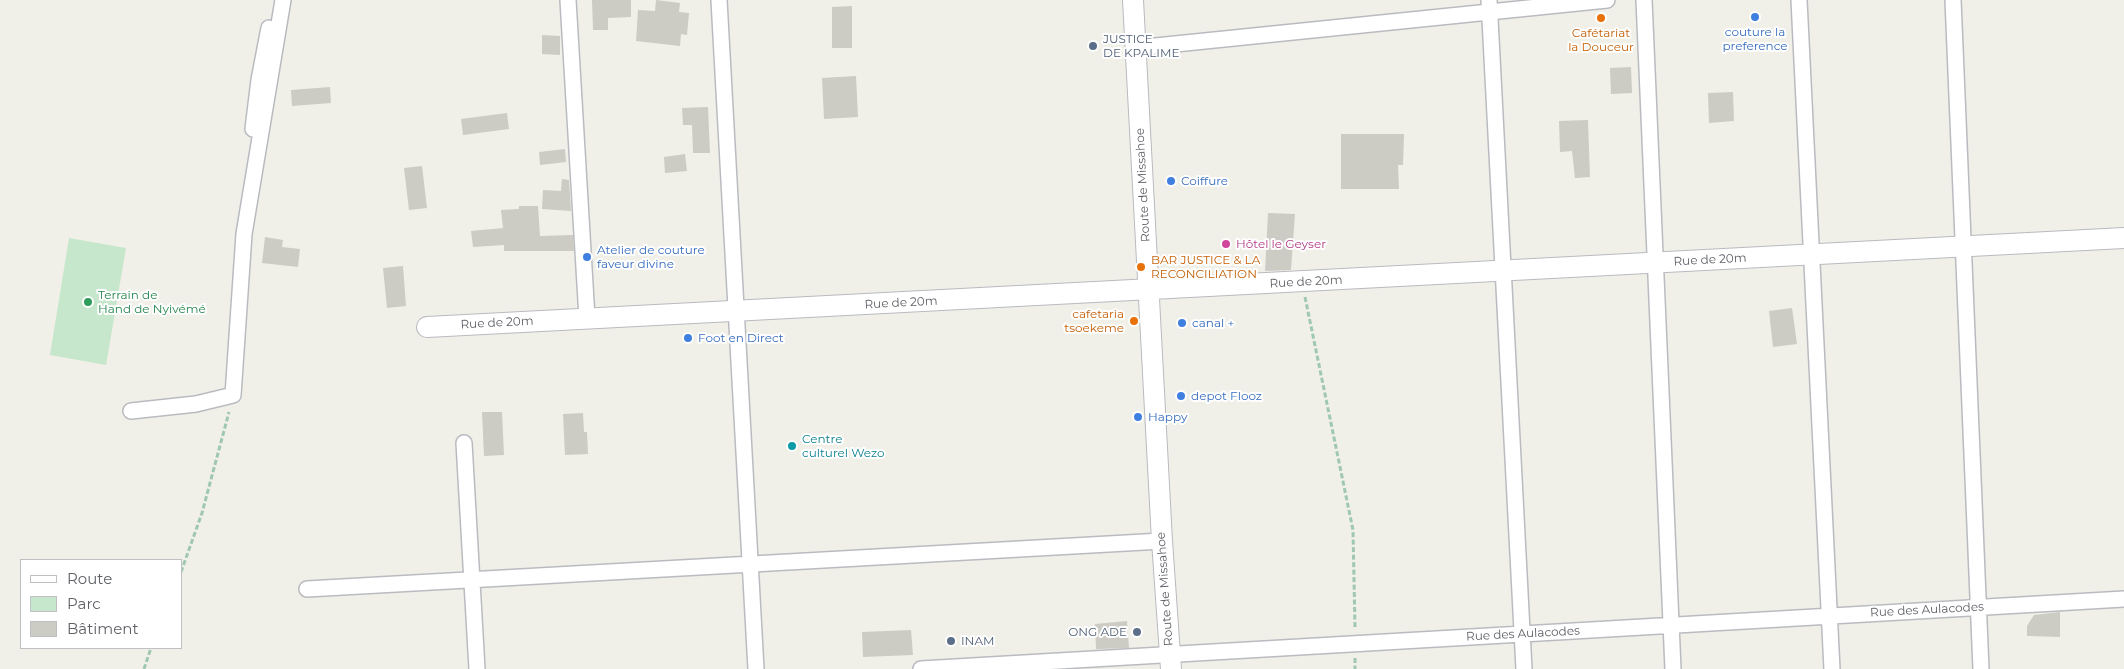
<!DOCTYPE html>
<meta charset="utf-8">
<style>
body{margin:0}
#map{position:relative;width:2124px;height:669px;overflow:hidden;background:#f0f0e8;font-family:Montserrat,sans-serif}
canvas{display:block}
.legend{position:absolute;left:20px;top:559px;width:162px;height:90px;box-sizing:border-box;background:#fff;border:1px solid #bfc0c2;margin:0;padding:6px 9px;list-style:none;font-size:15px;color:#5f6167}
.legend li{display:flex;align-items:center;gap:10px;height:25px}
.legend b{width:25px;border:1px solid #bfc0c2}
</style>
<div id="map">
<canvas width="2124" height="669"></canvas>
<ul class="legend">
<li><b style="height:6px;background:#fff"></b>Route</li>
<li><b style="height:14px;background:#c6e7cb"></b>Parc</li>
<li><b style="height:14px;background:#cccbc4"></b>Bâtiment</li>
</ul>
</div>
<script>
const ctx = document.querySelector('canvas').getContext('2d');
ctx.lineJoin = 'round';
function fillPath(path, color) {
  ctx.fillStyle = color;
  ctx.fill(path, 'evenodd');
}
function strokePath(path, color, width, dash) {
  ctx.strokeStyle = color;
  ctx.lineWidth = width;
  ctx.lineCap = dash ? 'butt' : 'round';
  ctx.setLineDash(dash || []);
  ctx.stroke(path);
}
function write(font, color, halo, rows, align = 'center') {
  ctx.font = font + ' Montserrat,sans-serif';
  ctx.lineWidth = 4;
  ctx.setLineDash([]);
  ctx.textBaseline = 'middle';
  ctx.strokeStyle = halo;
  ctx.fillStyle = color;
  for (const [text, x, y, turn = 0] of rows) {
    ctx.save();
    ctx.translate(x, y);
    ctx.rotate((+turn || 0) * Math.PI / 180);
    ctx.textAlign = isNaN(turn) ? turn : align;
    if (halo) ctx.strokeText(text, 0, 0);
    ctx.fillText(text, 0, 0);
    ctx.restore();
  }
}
fillPath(new Path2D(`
 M69,238L126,248L106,365L50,355Z`), '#c6e7cb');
fillPath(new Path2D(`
 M592,0H631V17L608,18V30H593Z
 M656,0L680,3L679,12L689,13L687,35L681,34L680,46L636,41L638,10L655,11Z
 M852,6V48H832V7Z
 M542,35L560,36V55L542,54Z
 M1631,67L1632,93L1611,94L1610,68Z
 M856,76L858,117L824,119L822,78Z
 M330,87L331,103L292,106L291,90Z
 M1733,92L1734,121L1709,123L1708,93Z
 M708,107L710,153H693L692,125H683L682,108Z
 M507,113L509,129L463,135L461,119Z
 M1588,120L1590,177L1575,178L1572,151L1560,152L1559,121Z
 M1341,134H1404L1403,165H1398L1399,189H1341Z
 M565,149L566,162L540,165L539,152Z
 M685,154L687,171L665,173L664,157Z
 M422,166L427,208L409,210L404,168Z
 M562,179L569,180L571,211L542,209L543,190L561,191Z
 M519,206H538L540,236L573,235L574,251H504V245L473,247L471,231L503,228L501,210L519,209Z
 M1268,213L1295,214L1291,270L1265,271Z
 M265,237L283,240L282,247L300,249L298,267L262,263Z
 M403,266L406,306L387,308L383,268Z
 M1792,308L1797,344L1773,347L1769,311Z
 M482,412H502L504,455L484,456Z
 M583,413L584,432H587L588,454L565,455L563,414Z
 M2060,612V637L2027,636V626L2034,615Z
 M1127,621L1129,648L1096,649L1095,624Z
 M911,630L913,655L863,657L862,632Z`), '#cccbc4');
const street = new Path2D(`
 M568,0L587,318
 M719,0L756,669
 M1489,0L1524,669
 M1644,0L1673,669
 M1799,0L1832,669
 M1953,0L1981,669
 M1136,48L1607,0
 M253,129L259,80L269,28
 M131,411L196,404L233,395L244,234L283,0
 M464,443L477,669
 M307,589L1162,541
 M921,669L2124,599`);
const secondary = new Path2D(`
 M1133,0L1162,541L1171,669
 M427,327L2124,238`);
strokePath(street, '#babbc1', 18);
strokePath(secondary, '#b9bac0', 22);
strokePath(new Path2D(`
 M1305,297L1353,530L1355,629
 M181,572L202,513L229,412
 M1355,658V669
 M144,669L151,648`), '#9fc7b2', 3, [5, 2.5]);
strokePath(street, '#fff', 15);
strokePath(secondary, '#fff', 20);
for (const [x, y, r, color] of [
 [1755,17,5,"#3f7fe0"],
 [1601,18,5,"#e8710a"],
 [1093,46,5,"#5c6f8a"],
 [1171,181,5,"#3f7fe0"],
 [1226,244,5,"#d1479c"],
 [587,257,5,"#3f7fe0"],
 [1141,267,5,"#e8710a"],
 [88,302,5,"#2e9e5b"],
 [1134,321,5,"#e8710a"],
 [1182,323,5,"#3f7fe0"],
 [688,338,5,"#3f7fe0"],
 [1181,396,5,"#3f7fe0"],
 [1138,417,5,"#3f7fe0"],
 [792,446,5,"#0f9aa8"],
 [1137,632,5,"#5c6f8a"],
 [951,641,5,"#5c6f8a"]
]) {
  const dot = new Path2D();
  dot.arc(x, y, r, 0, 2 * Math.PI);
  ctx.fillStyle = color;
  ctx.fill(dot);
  strokePath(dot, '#fff', 2);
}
write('12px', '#366cbe', '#fff', [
 ["couture la",1755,32,"center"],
 ["preference",1755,46,"center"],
 ["Coiffure",1181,181],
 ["Atelier de couture",597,250],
 ["faveur divine",597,264],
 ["canal +",1192,323],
 ["Foot en Direct",698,338],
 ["depot Flooz",1191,396],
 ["Happy",1148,417]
], 'left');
write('12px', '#c56008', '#fff', [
 ["Cafétariat",1601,33],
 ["la Douceur",1601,47],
 ["BAR JUSTICE & LA",1151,260,"left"],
 ["RECONCILIATION",1151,274,"left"],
 ["cafetaria",1124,314,"right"],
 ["tsoekeme",1124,328,"right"]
]);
write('12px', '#4e5e75', '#fff', [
 ["JUSTICE",1103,39],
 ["DE KPALIME",1103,53],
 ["ONG ADE",1127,632,"right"],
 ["INAM",961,641]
], 'left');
write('12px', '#5f6167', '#fff', [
 ["Route de Missahoe",1143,185,-93],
 ["Rue de 20m",1710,260,-3],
 ["Rue de 20m",1306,282,-3],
 ["Rue de 20m",901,303,-3],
 ["Rue de 20m",497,323,-3],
 ["Route de Missahoe",1165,589,-94],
 ["Rue des Aulacodes",1927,610,-3],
 ["Rue des Aulacodes",1523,634,-3]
]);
write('12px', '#b23c85', '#fff', [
 ["Hôtel le Geyser",1236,244]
], 'left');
write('12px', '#27864d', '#fff', [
 ["Terrain de",98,295],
 ["Hand de Nyivémé",98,309]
], 'left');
write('12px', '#0d838f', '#fff', [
 ["Centre",802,439],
 ["culturel Wezo",802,453]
], 'left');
</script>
